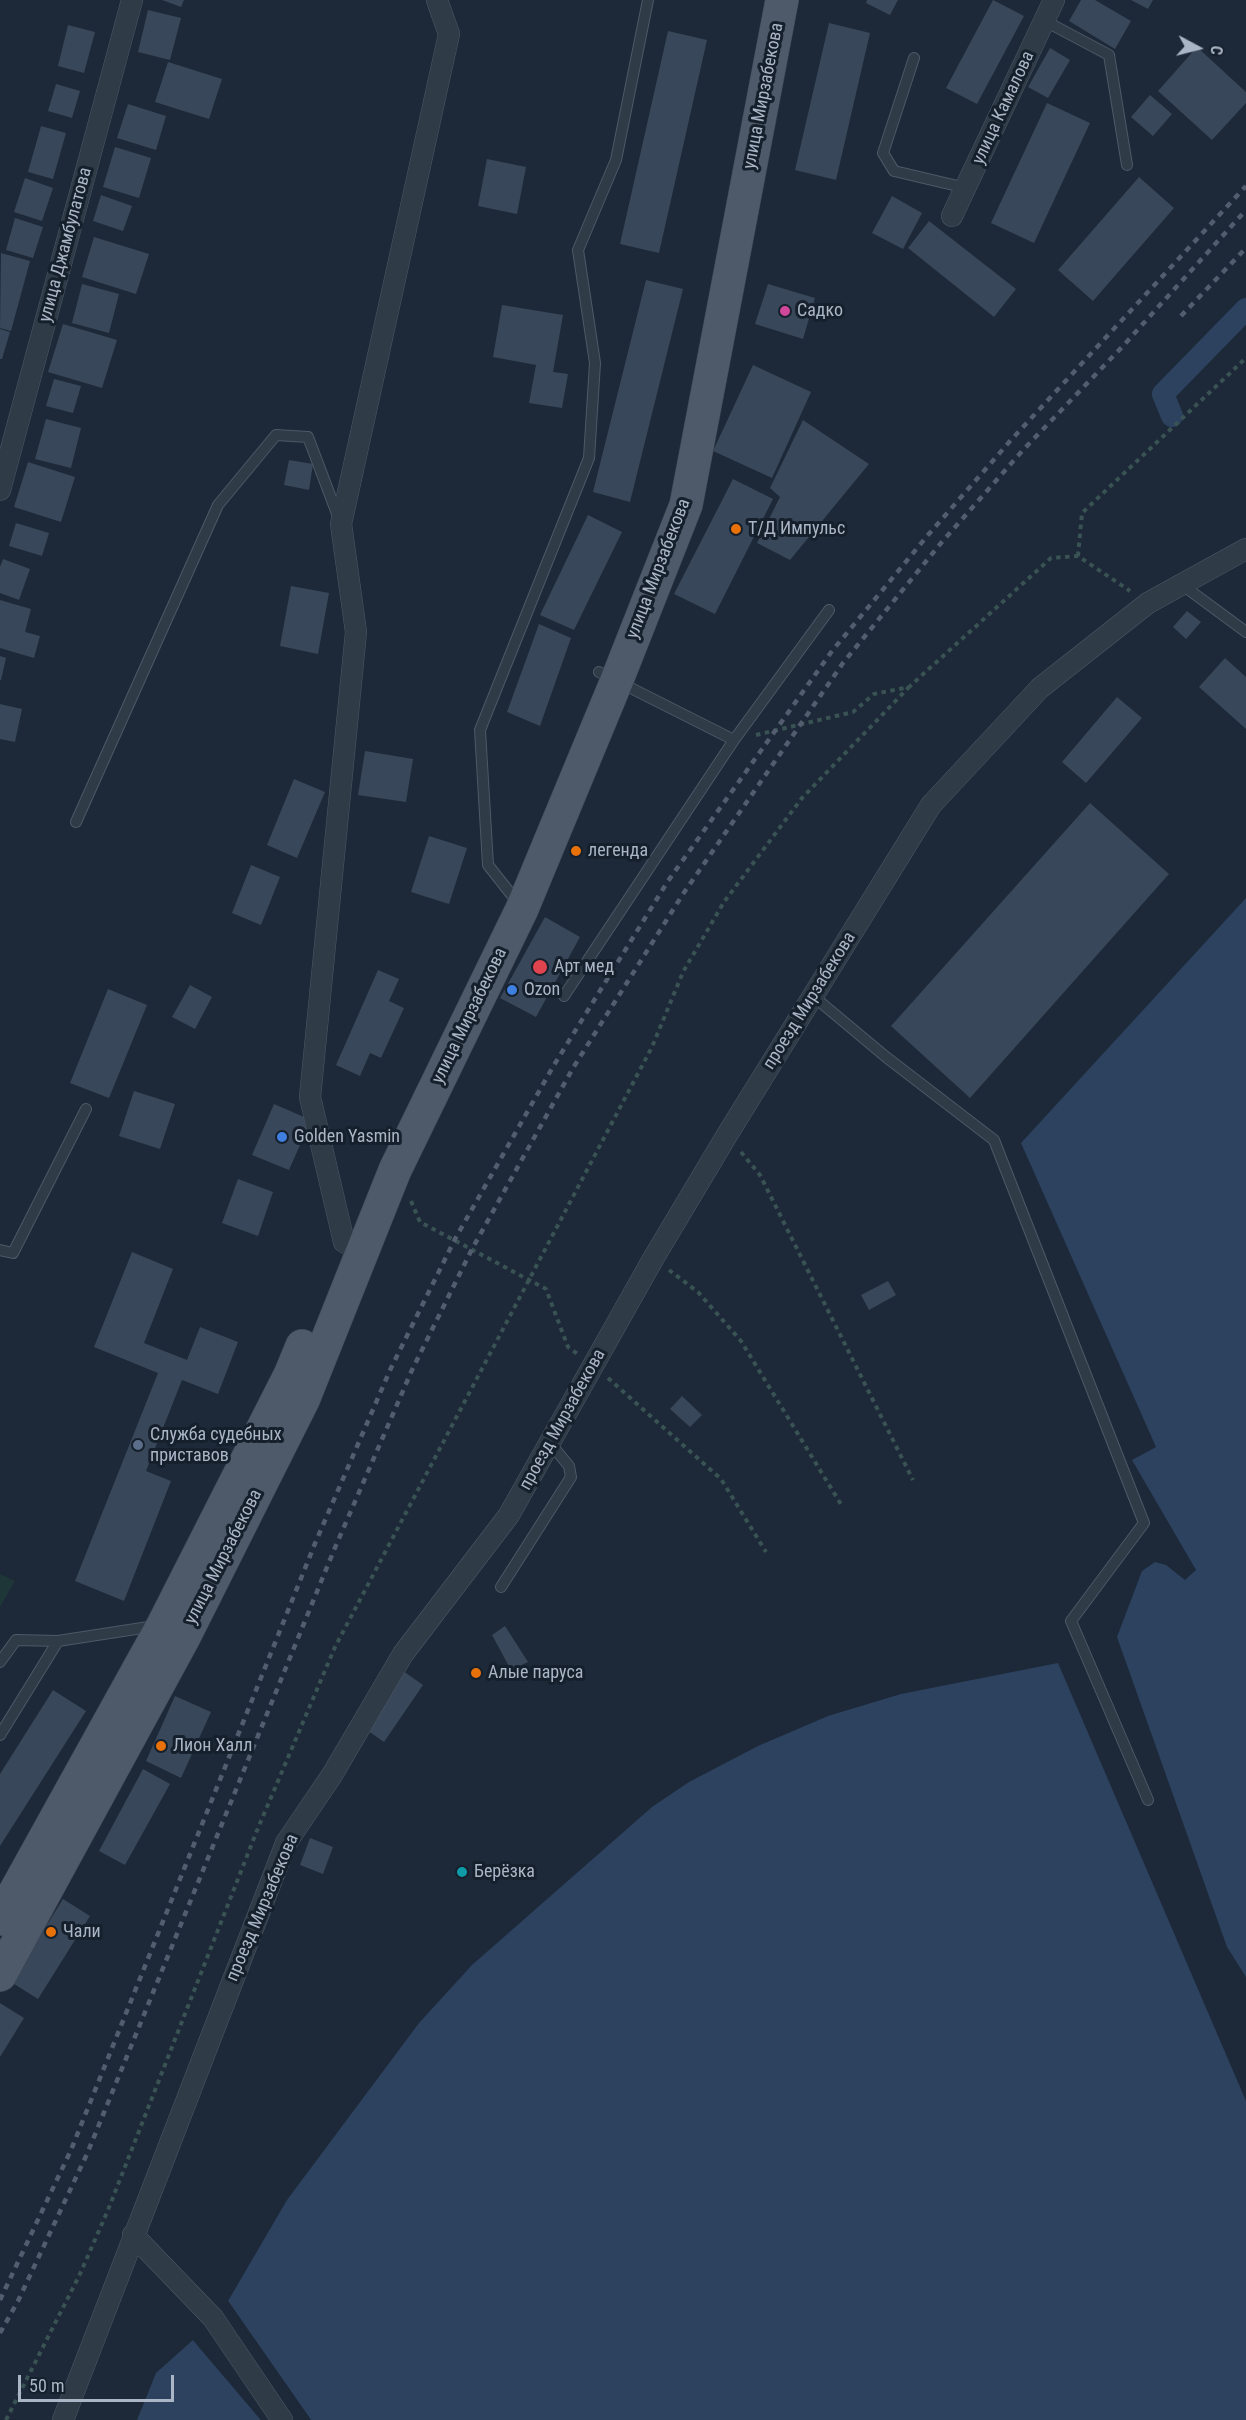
<!DOCTYPE html>
<meta charset="utf-8">
<style>
body{margin:0}
#map{position:relative;width:1246px;height:2420px;overflow:hidden;background:#1d2938;font-family:"Roboto Condensed",sans-serif}
canvas{display:block}
.north{position:absolute;left:1168px;top:18px;width:60px;height:60px;-webkit-text-stroke:4px #16202c;paint-order:stroke;rotate:97deg;font-size:16px;font-weight:700;line-height:24px;text-align:center;color:#aab5c6}
.north::after{content:'';display:block;margin:auto;width:21px;height:27px;background:#aab5c6;clip-path:polygon(50% 0,100% 100%,50% 72%,0 100%)}
.scale{position:absolute;left:18px;top:2375px;width:156px;height:27px;box-sizing:border-box;border:3px solid #aab5c6;border-top:0;padding-left:8px;font-size:18px;line-height:21px;white-space:nowrap;color:#aab5c6;-webkit-text-stroke:4px #16202c;paint-order:stroke}
</style>
<div id="map">
<canvas width="1246" height="2420"></canvas>
<div class="north">С</div>
<div class="scale">50 m</div>
</div>
<script>
const ctx = document.querySelector('canvas').getContext('2d');
ctx.lineJoin = 'round';
function fillPath(path, color) {
  ctx.fillStyle = color;
  ctx.fill(path, 'evenodd');
}
function strokePath(path, color, width, dash) {
  ctx.strokeStyle = color;
  ctx.lineWidth = width;
  ctx.lineCap = dash ? 'butt' : 'round';
  ctx.setLineDash(dash || []);
  ctx.stroke(path);
}
function write(font, color, halo, rows, align = 'center') {
  ctx.font = font + ' "Roboto Condensed",sans-serif';
  ctx.lineWidth = 6;
  ctx.setLineDash([]);
  ctx.textBaseline = 'middle';
  ctx.strokeStyle = halo;
  ctx.fillStyle = color;
  for (const [text, x, y, turn = 0] of rows) {
    ctx.save();
    ctx.translate(x, y);
    ctx.rotate((+turn || 0) * Math.PI / 180);
    ctx.textAlign = isNaN(turn) ? turn : align;
    if (halo) ctx.strokeText(text, 0, 0);
    ctx.fillText(text, 0, 0);
    ctx.restore();
  }
}
fillPath(new Path2D(`
 M0,1574L15,1581L0,1607Z`), '#1f3639');
fillPath(new Path2D(`
 M1246,898V1977L1227,1947L1117,1637L1142,1571L1155,1562L1166,1565L1185,1580L1196,1570L1132,1460L1156,1447L1021,1143Z
 M1058,1663L1246,2101V2420H311L228,2301L287,2200L419,2023L472,1965L652,1807L689,1782L758,1746L828,1716L901,1694Z
 M193,2340L261,2420H137L156,2373Z`), '#2c425f');
fillPath(new Path2D(`
 M228,2301L311,2420H307L226,2303Z
 M195,2338L263,2418L264,2420H261L193,2340Z`), '#1d2938');
strokePath(new Path2D(`
 M1172,416L1163,394L1246,309`), '#2c425f', 22);
fillPath(new Path2D(`
 M162,0H184L181,7Z
 M867,0H898L890,15L866,3Z
 M993,0L1024,16L977,104L946,88Z
 M1081,0H1095L1131,21L1115,49L1069,21Z
 M1131,0H1153L1148,9Z
 M148,10L181,18L170,60L138,52Z
 M829,23L870,33L836,180L795,170Z
 M68,25L95,32L84,73L58,66Z
 M668,31L707,40L659,253L620,244Z
 M1197,47L1246,92V103L1212,140L1158,91Z
 M1050,48L1070,60L1048,98L1028,87Z
 M168,62L222,79L209,119L155,102Z
 M56,84L80,91L72,118L48,111Z
 M1150,95L1172,114L1153,136L1131,117Z
 M1047,103L1090,123L1034,243L991,223Z
 M128,104L166,116L156,150L117,138Z
 M41,126L66,133L53,179L28,172Z
 M115,147L151,158L139,198L103,187Z
 M487,159L526,167L517,214L478,206Z
 M1139,177L1174,208L1093,301L1058,270Z
 M25,178L53,188L42,221L14,212Z
 M101,195L132,206L123,231L93,221Z
 M892,196L922,213L903,249L872,233Z
 M15,218L43,227L33,258L6,250Z
 M929,221L1016,289L994,317L908,248Z
 M94,237L149,254L136,294L82,277Z
 M1,253L30,261L11,331L0,328Z
 M646,280L683,289L630,502L593,492Z
 M82,284L119,294L109,333L72,323Z
 M768,284L815,298L803,339L755,324Z
 M502,305L563,315L553,372L568,374L562,408L529,403L536,365L493,357Z
 M63,324L117,340L102,388L48,372Z
 M0,329L10,332L2,359H0Z
 M753,365L811,392L772,478L713,451Z
 M54,379L81,386L73,413L46,406Z
 M46,419L81,428L71,468L35,459Z
 M803,420L869,464L790,560L757,543L780,497L770,488Z
 M289,460L313,464L309,490L284,485Z
 M28,462L75,477L61,522L14,507Z
 M733,479L773,499L715,614L674,594Z
 M588,515L622,532L574,630L540,615Z
 M16,523L49,533L42,556L9,546Z
 M3,559L30,569L19,600L0,593V567Z
 M291,586L329,593L318,654L280,646Z
 M0,600L31,609L25,632L40,636L34,658L0,648Z
 M1187,611L1201,622L1186,639L1173,627Z
 M539,624L571,638L540,726L507,712Z
 M0,656L6,658L1,680H0Z
 M1225,658L1246,677V729L1199,687Z
 M1117,697L1142,718L1086,783L1062,762Z
 M0,704L22,709L15,742L0,739Z
 M365,751L413,759L406,802L358,795Z
 M294,779L325,792L297,858L267,845Z
 M1090,803L1169,874L970,1098L891,1026Z
 M429,836L467,848L449,904L411,892Z
 M251,865L280,877L261,925L232,913Z
 M545,917L580,937L536,1017L500,998Z
 M378,970L399,979L389,1001L404,1008L381,1058L370,1053L360,1076L336,1065Z
 M190,985L212,997L195,1029L172,1017Z
 M108,989L147,1005L109,1098L70,1083Z
 M134,1091L175,1104L160,1149L119,1136Z
 M274,1104L311,1120L289,1170L252,1155Z
 M238,1179L273,1192L258,1236L222,1223Z
 M132,1252L173,1269L144,1343L187,1360L200,1327L238,1342L218,1394L182,1380L146,1471L171,1481L124,1601L75,1581L158,1373L94,1347Z
 M888,1281L896,1295L869,1310L861,1295Z
 M682,1396L702,1415L690,1427L670,1409Z
 M505,1626L528,1662L511,1670L492,1635Z
 M403,1671L423,1685L384,1742L364,1728Z
 M53,1690L86,1711L0,1846V1774Z
 M175,1696L211,1712L181,1778L146,1761Z
 M143,1769L170,1784L125,1865L99,1851Z
 M310,1838L333,1847L323,1874L300,1865Z
 M63,1899L90,1916L38,1999L11,1982Z
 M0,2003L24,2018L0,2057Z`), '#384759');
const lane = new Path2D(`
 M1045,21L1109,55L1127,165
 M914,58L883,153L894,171L966,188
 M1181,584L1246,632
 M599,672L734,740
 M76,822L218,505L276,435L308,437L339,519
 M518,903L488,865L480,730L589,458L595,363L578,250L616,160L648,0
 M564,996L734,740L829,610
 M813,996L886,1057L994,1140L1144,1523L1071,1621L1148,1800
 M0,1250L13,1253L86,1109
 M501,1587L571,1477L569,1466L550,1443
 M0,1662L16,1640L58,1641L155,1626
 M0,1735L58,1641`);
const street = new Path2D(`
 M952,216L1054,0
 M0,490L132,0
 M363,1254L344,1242L310,1097L356,632L341,524L449,34L437,0
 M133,2235L213,2318L282,2420
 M63,2420L286,1843L332,1775L403,1654L509,1515L653,1259L727,1135L931,805L1040,688L1148,603L1246,549`);
const primary = new Path2D(`
 M0,1919L163,1625L290,1375L302,1346
 M0,1975L184,1637L304,1398L395,1170L522,909L617,680L686,505L782,0`);
strokePath(lane, '#4e5867', 12);
strokePath(street, '#4e5867', 22);
strokePath(primary, '#3a4452', 34);
strokePath(new Path2D(`
 M1078,556L1082,513L1246,358
 M756,735L853,712L874,694L909,687L1051,558L1078,556L1130,591
 M741,1152L760,1175L913,1480
 M411,1201L420,1222L546,1289L568,1347L579,1355
 M669,1270L698,1292L741,1341L842,1506
 M608,1378L721,1479L766,1552
 M6,2420L80,2274L108,2210L258,1828L335,1647L652,1047L683,972L724,902L802,798L909,687`), '#395253', 4, [4.5, 4.5]);
strokePath(lane, '#303b48', 10);
strokePath(street, '#303b48', 21);
strokePath(primary, '#4e5969', 33);
strokePath(new Path2D(`
 M1181,316L1246,248
 M0,2300L71,2150L316,1541L391,1368L455,1239L554,1065L668,881L832,651L928,535L1011,440L1246,186
 M0,2333L18,2301L87,2154L334,1550L412,1370L472,1249L573,1068L683,894L843,663L941,543L1023,450L1122,347L1246,210`), '#525e70', 4.5, [6, 6]);
for (const [x, y, r, color] of [
 [785,311,6,"#d1479c"],
 [736,529,6,"#e8710a"],
 [576,851,6,"#e8710a"],
 [540,967,8,"#e0444e"],
 [512,990,6,"#3f7fe0"],
 [282,1137,6,"#3f7fe0"],
 [138,1445,6,"#5c6f8a"],
 [476,1673,6,"#e8710a"],
 [161,1746,6,"#e8710a"],
 [462,1872,6,"#0f9aa8"],
 [51,1932,6,"#e8710a"]
]) {
  const dot = new Path2D();
  dot.arc(x, y, r, 0, 2 * Math.PI);
  ctx.fillStyle = color;
  ctx.fill(dot);
  strokePath(dot, '#16202c', 2);
}
write('18px', '#aab5c6', '#16202c', [
 ["улица Мирзабекова",764,96,-79],
 ["улица Камалова",1004,108,-65],
 ["улица Джамбулатова",66,245,-75],
 ["улица Мирзабекова",659,569,-69],
 ["проезд Мирзабекова",810,1001,-58],
 ["улица Мирзабекова",470,1016,-64],
 ["проезд Мирзабекова",563,1420,-61],
 ["улица Мирзабекова",224,1557,-63],
 ["проезд Мирзабекова",263,1908,-67]
]);
write('18px', '#aab5c6', '#16202c', [
 ["Садко",797,311],
 ["Т/Д Импульс",748,529],
 ["легенда",588,851],
 ["Арт мед",554,967],
 ["Ozon",524,990],
 ["Golden Yasmin",294,1137],
 ["Служба судебных",150,1435],
 ["приставов",150,1456],
 ["Алые паруса",488,1673],
 ["Лион Халл",173,1746],
 ["Берёзка",474,1872],
 ["Чали",63,1932]
], 'left');
</script>
